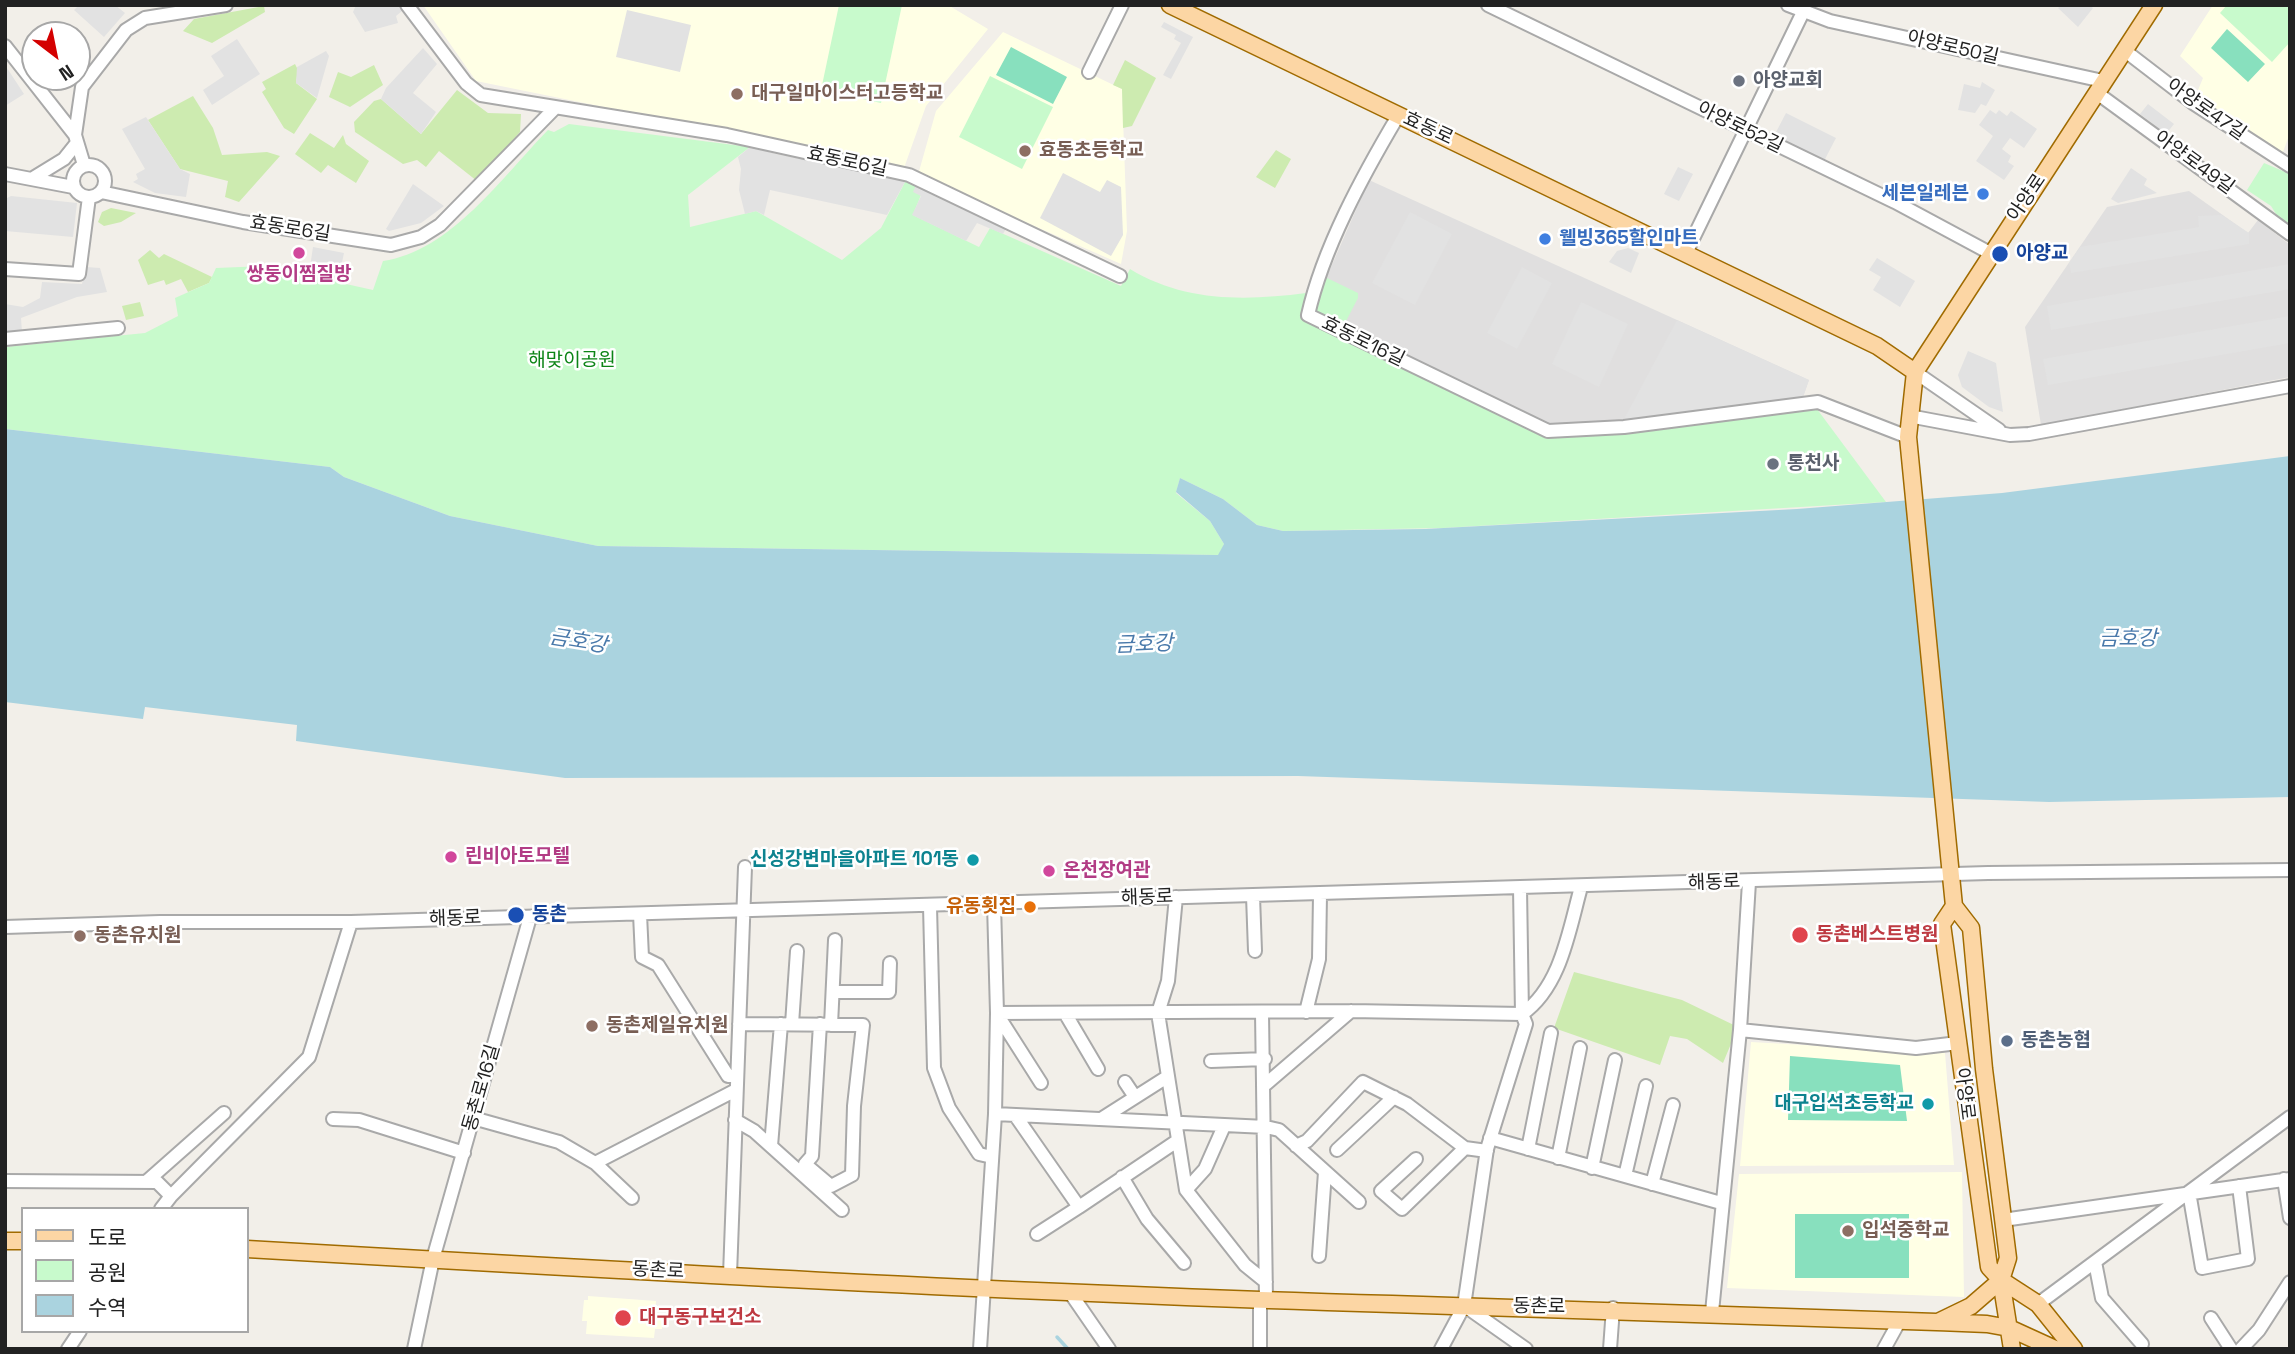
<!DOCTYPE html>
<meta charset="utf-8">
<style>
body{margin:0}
#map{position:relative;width:2295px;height:1354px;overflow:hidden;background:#f2efe9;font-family:"Space Grotesk","Noto Sans KR",sans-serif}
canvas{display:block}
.frame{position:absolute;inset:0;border:7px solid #222;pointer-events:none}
.legend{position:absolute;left:21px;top:1207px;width:228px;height:126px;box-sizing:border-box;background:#fff;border:2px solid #a7a7a7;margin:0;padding:9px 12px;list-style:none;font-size:21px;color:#222}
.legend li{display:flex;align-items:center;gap:14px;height:35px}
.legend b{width:35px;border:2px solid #a7a7a7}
.north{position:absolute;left:21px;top:21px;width:70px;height:70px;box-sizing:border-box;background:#fff;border:2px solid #a7a7a7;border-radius:50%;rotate:148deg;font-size:19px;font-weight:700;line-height:28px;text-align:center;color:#222}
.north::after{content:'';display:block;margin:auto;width:24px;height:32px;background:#d40000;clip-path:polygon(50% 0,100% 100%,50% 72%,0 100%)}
</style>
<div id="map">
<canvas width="2295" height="1354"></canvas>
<div class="frame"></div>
<ul class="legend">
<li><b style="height:9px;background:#fcd6a4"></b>도로</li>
<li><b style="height:19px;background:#c8facc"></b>공원</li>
<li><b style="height:19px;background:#aad3df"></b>수역</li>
</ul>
<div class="north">N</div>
</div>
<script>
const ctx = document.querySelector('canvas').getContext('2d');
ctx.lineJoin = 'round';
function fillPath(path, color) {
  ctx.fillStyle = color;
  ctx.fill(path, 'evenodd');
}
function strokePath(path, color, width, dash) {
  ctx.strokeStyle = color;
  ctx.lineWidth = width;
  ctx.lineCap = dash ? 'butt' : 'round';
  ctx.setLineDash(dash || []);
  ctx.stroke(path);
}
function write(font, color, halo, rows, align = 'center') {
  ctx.font = font + ' "Space Grotesk","Noto Sans KR",sans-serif';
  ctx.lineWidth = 5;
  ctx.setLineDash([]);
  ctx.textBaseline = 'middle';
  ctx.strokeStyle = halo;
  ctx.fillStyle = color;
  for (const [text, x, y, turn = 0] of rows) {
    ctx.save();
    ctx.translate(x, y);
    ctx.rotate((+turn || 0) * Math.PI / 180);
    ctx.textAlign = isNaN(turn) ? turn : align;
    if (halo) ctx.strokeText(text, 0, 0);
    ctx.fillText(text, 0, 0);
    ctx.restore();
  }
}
fillPath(new Path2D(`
 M1369,180L1809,380L1803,397L1636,420L1552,425L1316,314L1314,306Z
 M2189,191L2248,233L2258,220L2290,245V377L2041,425L2025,327L2107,207Z`), '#e0dfdf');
fillPath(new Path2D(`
 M423,5H948L988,29L926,106L904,168L476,81Z
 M2213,5H2290V133L2281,157L2196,95L2203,78L2180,56Z
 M1003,32L1122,89L1127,231L1121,264L918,175L936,111Z
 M1751,1042L1945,1053L1954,1165L1740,1166Z
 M1962,1172L1964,1297L1727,1288L1739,1174Z
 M588,1296L656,1301L655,1314L663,1315L662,1329H655L654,1338L586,1334L587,1321H582L584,1300H588Z`), '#ffffe5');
fillPath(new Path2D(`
 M264,6L265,12L212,43L183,31L194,19Z
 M1125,60L1156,78L1132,126L1123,128L1122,89L1113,85Z
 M295,64L298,70L296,83L317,99L294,134L284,128L262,92L266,89L262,82Z
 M374,65L383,85L350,107L329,97L338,72L351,77Z
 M457,90L488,113L521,114L520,132L477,181L439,151L426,167L417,160L403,164L355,132L354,122L374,101L381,99L421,134Z
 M193,96L213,128L222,155L267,152L280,156L239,202L225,197L228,181L180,169L148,120Z
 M310,133L334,148L343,135L346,144L369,161L356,183L328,165L321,173L295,154Z
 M1276,150L1291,159L1275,188L1256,177Z
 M111,208L136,213L121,222L104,226L98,222L102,212Z
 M150,250L159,258L164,254L212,277L209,283L188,292L181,279L166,285L164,280L148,285L138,260Z
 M140,302L144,316L126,320L122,306Z
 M1574,972L1682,1000L1738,1027L1723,1063L1687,1039L1670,1036L1660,1065L1554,1028Z`), '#cdebb0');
fillPath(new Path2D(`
 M839,5H902L881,103L821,90Z
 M2227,5H2290V42L2272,62L2220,13Z
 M990,76L1053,107L1022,169L959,137Z
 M569,124L750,147L688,195L690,227L756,211L842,260L881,228L906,180L916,185L921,195L913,215L979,247L990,228L1121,286L1130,269C1184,302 1245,301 1306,293L1301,315L1539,433H1621L1817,409L1886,502L1443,528L1283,531L1257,525L1223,499L1180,478L1176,493L1210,521L1224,544L1219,555L598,546L450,516L344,477L330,467L5,429V347L145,333L178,316L175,298L209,283L216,268L265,266L373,290L383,261C451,251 502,177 548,130L554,132Z
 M2264,163L2290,174V223L2281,222L2271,206L2247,190Z
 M1325,277L1358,293V298L1343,327L1316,314L1314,306Z`), '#c8facc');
fillPath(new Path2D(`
 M2227,29L2265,64L2248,82L2211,48Z
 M1011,47L1067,77L1053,104L996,75Z
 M1790,1056L1900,1065L1907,1121L1788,1120Z
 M1795,1214H1909V1278H1795Z`), '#88e0be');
fillPath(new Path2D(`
 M79,5H115L125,13L104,37L74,10Z
 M356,5H398L402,11L396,16L398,23L365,32L353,12Z
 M2062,5H2089L2093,8L2078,27L2058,8Z
 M627,10L691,25L680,72L616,57Z
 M1164,22L1193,37L1171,79L1163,75L1181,43L1174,39L1176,35L1161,27Z
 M237,39L260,74L212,105L203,90L224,76L211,56Z
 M423,48L437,64L413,93L436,112L421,134L381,99L386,88Z
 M326,51L329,56L317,98L296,83L297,67Z
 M5,65L24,94L5,106Z
 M1982,82L1995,90L1986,106L1981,104L1975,113L1958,110L1964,84L1980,88Z
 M2148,104L2174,124L2166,134L2140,114Z
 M1990,110L1996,114L1999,110L2007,116L2011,111L2037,129L2024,148L2010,138L2002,149L2011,156L2008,162L2014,166L2004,180L1976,161L1993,136L1979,125Z
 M1786,113L1836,138L1824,161L1774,136Z
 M146,117L180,169L190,174L186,197L155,193L133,182L138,179L136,174L145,169L122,129Z
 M750,147L776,154L906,180L887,215L770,190L764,215L756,211L745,214L739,190L741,169L738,157Z
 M1678,167L1693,174L1679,201L1664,194Z
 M2131,168L2147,179L2144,185L2157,193L2118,203L2111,199Z
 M1063,173L1100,192L1107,180L1121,187L1123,235L1111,256L1040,218Z
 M413,184L444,206L421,223L389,231L386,229Z
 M916,185L1008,225L1003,234L977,223L966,241L912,215L921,196L913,192Z
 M11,196L77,203L73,237L5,231V199Z
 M1410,212L1452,234L1415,305L1372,283Z
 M2222,215L2249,233V244L2071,273L2069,263L2080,247L2199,227L2198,216Z
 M313,247L344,253L338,281L309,274Z
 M1628,248L1639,253L1631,273L1609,262L1617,251Z
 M1877,258L1915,281L1900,307L1873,290L1881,277L1869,270Z
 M2290,264V289L2051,330L2047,306Z
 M86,267L100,268L107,292L77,297L21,318L22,332L5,335V304L23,307L40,298L42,282L82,284Z
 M1522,267L1552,283L1517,349L1487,333Z
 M1581,302L1628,324L1599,387L1552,364Z
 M2290,316V343L2048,385L2043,359Z
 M1677,320L1809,380L1803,397L1623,421Z
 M1968,351L1996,363L2003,412L1989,407L1962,387L1958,375Z`), '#e2e2e2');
fillPath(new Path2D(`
 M5,429L330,467L344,477L450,516L598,546L1218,555L1224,544L1210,521L1176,492L1180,478L1223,499L1257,525L1283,531L1425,529L1797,509L2002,493L2290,456V797L2049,802L1298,776L565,778L296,741L297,725L145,707L143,719L5,702Z`), '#aad3df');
strokePath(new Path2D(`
 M1057,1337L1068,1349`), '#aad3df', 3.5);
const minor = new Path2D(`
 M407,5L466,83L481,95L727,135L909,175L1120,276
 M1488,5L1895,202L1990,253
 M1788,5L1830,21L2103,81
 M5,46L75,135
 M2124,50L2193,103L2290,166
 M1089,72L1122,5
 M2097,93L2290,234
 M1398,116C1363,175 1323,248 1308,315L1548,431L1624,427L1818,402L1908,437
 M73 181a16 16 0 1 1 32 0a16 16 0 1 1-32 0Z
 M84,165L75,135L82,87L126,30L145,18L226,5
 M5,174L73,187
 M33,178L64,159L76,144
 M101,192L243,222L391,245L421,237L440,225L554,109
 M1686,253L1803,12
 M5,269L79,274L89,197
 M5,339L118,328
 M1915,372L1999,430
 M1909,416L2010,435L2029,434L2290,386
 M1749,882L1740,1030L1916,1048L1958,1043
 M1253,896L1255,951
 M1176,897L1168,981L1158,1013L1186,1190L1245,1265L1266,1282
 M994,904L997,1013L1351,1011L1522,1014C1561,987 1569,930 1581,887
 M930,906L934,1068L949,1108L979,1154L992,1157
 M640,914L642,957L658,965L728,1076H737
 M5,927L160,922H351L1988,873L2290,870
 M833,992H889L890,963
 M1306,1012L1319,959L1320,895
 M1065,1013L1098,1069
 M1262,1013L1266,1299
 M997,1014L1041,1083
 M739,1024L863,1025L854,1106L852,1175L831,1186L805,1164L812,1156L820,1024
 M792,1024L797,951
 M831,1025L835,940
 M1211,1061L1265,1059
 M1125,1082L1135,1097
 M1266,1084L1351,1011
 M995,1114L1266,1127L1279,1130L1359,1202
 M1015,1115L1079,1207L1177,1141
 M473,1118L559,1142L595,1163L736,1090
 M333,1119L359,1120L464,1153
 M1101,1119L1167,1077
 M735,1120L754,1131L842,1210
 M1490,1138L1721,1203
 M771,1146L781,1024
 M1296,1146L1307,1141L1363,1082L1407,1104L1465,1148
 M1528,1149L1551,1033
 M1337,1150L1394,1097
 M1558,1158L1580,1048
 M1416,1159L1381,1191L1402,1209L1465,1148L1487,1151
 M595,1163L632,1198
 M1592,1168L1615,1060
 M1625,1176L1646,1086
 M1122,1177L1147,1219L1184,1263
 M2284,1179L2290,1218
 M5,1181L157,1182L171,1196L309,1057L351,922
 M146,1182L224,1113
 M1652,1184L1673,1105
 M1186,1190L1205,1169L1224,1126
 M2189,1192L2202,1268L2248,1259L2239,1186
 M161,1209L171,1196
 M2003,1220L2290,1179
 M1037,1234L1079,1207
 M1319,1256L1325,1172
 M2095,1262L2102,1298L2142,1344
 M730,1275L745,867
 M1069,1291L1109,1349
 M1260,1299V1349
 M2038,1304L2290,1117
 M1465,1306L1526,1349
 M1712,1312L1740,1030
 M2211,1318L2231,1349
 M68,1349L80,1331
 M414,1349L433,1259L530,917
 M980,1349L995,1114L997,1013
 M1441,1349L1464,1306L1487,1149L1526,1024L1522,1014L1520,888
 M1610,1349L1613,1308
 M1884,1349L1900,1320
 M2241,1349L2259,1330L2290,1282`);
const major = new Path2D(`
 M1170,5L1877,346L1915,372
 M1954,906L1942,924L1989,1267L2001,1280L2038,1304L2074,1349
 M5,1241H23
 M247,1249C628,1271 1010,1293 1392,1304C1591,1310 1789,1316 1987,1324L2009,1328L2055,1349
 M1940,1321L1971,1306L2001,1280
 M2012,1349L2001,1280L2008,1258L1984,1069L1971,928L1954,906L1951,876L1908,437L1915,372L2154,5`);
strokePath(minor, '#a9a9a9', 16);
strokePath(major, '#a06b00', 19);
strokePath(minor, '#fff', 12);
strokePath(major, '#fcd6a4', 16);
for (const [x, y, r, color] of [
 [1739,81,7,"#6b7280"],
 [737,94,7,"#8d6e63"],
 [1025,151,7,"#8d6e63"],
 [1983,194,7,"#3f7fe0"],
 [1545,239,7,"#3f7fe0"],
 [299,253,7,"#d1479c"],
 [2000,254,9,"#1a4fb4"],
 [1773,464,7,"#6b7280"],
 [451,857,7,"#d1479c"],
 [973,860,7,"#0f9aa8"],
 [1049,871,7,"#d1479c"],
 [1030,907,7,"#e8710a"],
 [516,915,9,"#1a4fb4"],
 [1800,935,9,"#e0444e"],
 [80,936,7,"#8d6e63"],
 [592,1026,7,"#8d6e63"],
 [2007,1041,7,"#5c6f8a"],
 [1928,1104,7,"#0f9aa8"],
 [1848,1231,7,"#8d6e63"],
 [623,1318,9,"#e0444e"]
]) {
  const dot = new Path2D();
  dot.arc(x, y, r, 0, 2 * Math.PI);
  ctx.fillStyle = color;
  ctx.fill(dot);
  strokePath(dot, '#fff', 2.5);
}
write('19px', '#222', '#fff', [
 ["아양로50길",1953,48,13],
 ["아양로47길",2206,110,35],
 ["아양로52길",1740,128,26],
 ["효동로",1428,129,25],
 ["효동로6길",847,162,12],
 ["아양로49길",2194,163,36],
 ["아양로",2027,198,-56],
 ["효동로6길",290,229,9],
 ["효동로16길",1363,342,26],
 ["해동로",1714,883,-2],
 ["해동로",1147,898,-2],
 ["해동로",455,919,-2],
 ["동촌로16길",482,1088,-74],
 ["아양로",1964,1094,83],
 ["동촌로",658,1271,3],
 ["동촌로",1539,1307,1]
]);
write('bold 19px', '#5b616d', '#fff', [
 ["아양교회",1753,81],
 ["통천사",1787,464]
], 'left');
write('bold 19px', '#785e54', '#fff', [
 ["대구일마이스터고등학교",751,94],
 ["효동초등학교",1039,151],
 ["동촌유치원",94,936],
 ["동촌제일유치원",606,1026],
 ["입석중학교",1862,1231]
], 'left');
write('bold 19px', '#366cbe', '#fff', [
 ["세븐일레븐",1969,194],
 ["웰빙365할인마트",1559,239,"left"]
], 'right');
write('bold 19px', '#164399', '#fff', [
 ["아양교",2016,254],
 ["동촌",532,915]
], 'left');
write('bold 19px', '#b23c85', '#fff', [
 ["쌍둥이찜질방",299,275,"center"],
 ["린비아토모텔",465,857],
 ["온천장여관",1063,871]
], 'left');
write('19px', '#0c8416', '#fff', [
 ["해맞이공원",572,361]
]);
write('bold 19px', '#0d838f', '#fff', [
 ["신성강변마을아파트 101동",959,860],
 ["대구입석초등학교",1914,1104]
], 'right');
write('bold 19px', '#c56008', '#fff', [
 ["유동횟집",1016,907]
], 'right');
write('bold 19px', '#be3a42', '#fff', [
 ["동촌베스트병원",1816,935],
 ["대구동구보건소",639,1318]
], 'left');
write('bold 19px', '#4e5e75', '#fff', [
 ["동촌농협",2021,1041]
], 'left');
write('italic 21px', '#4a7aab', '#fff', [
 ["금호강",2128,639],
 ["금호강",578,642,9],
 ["금호강",1144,645,-2]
]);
</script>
